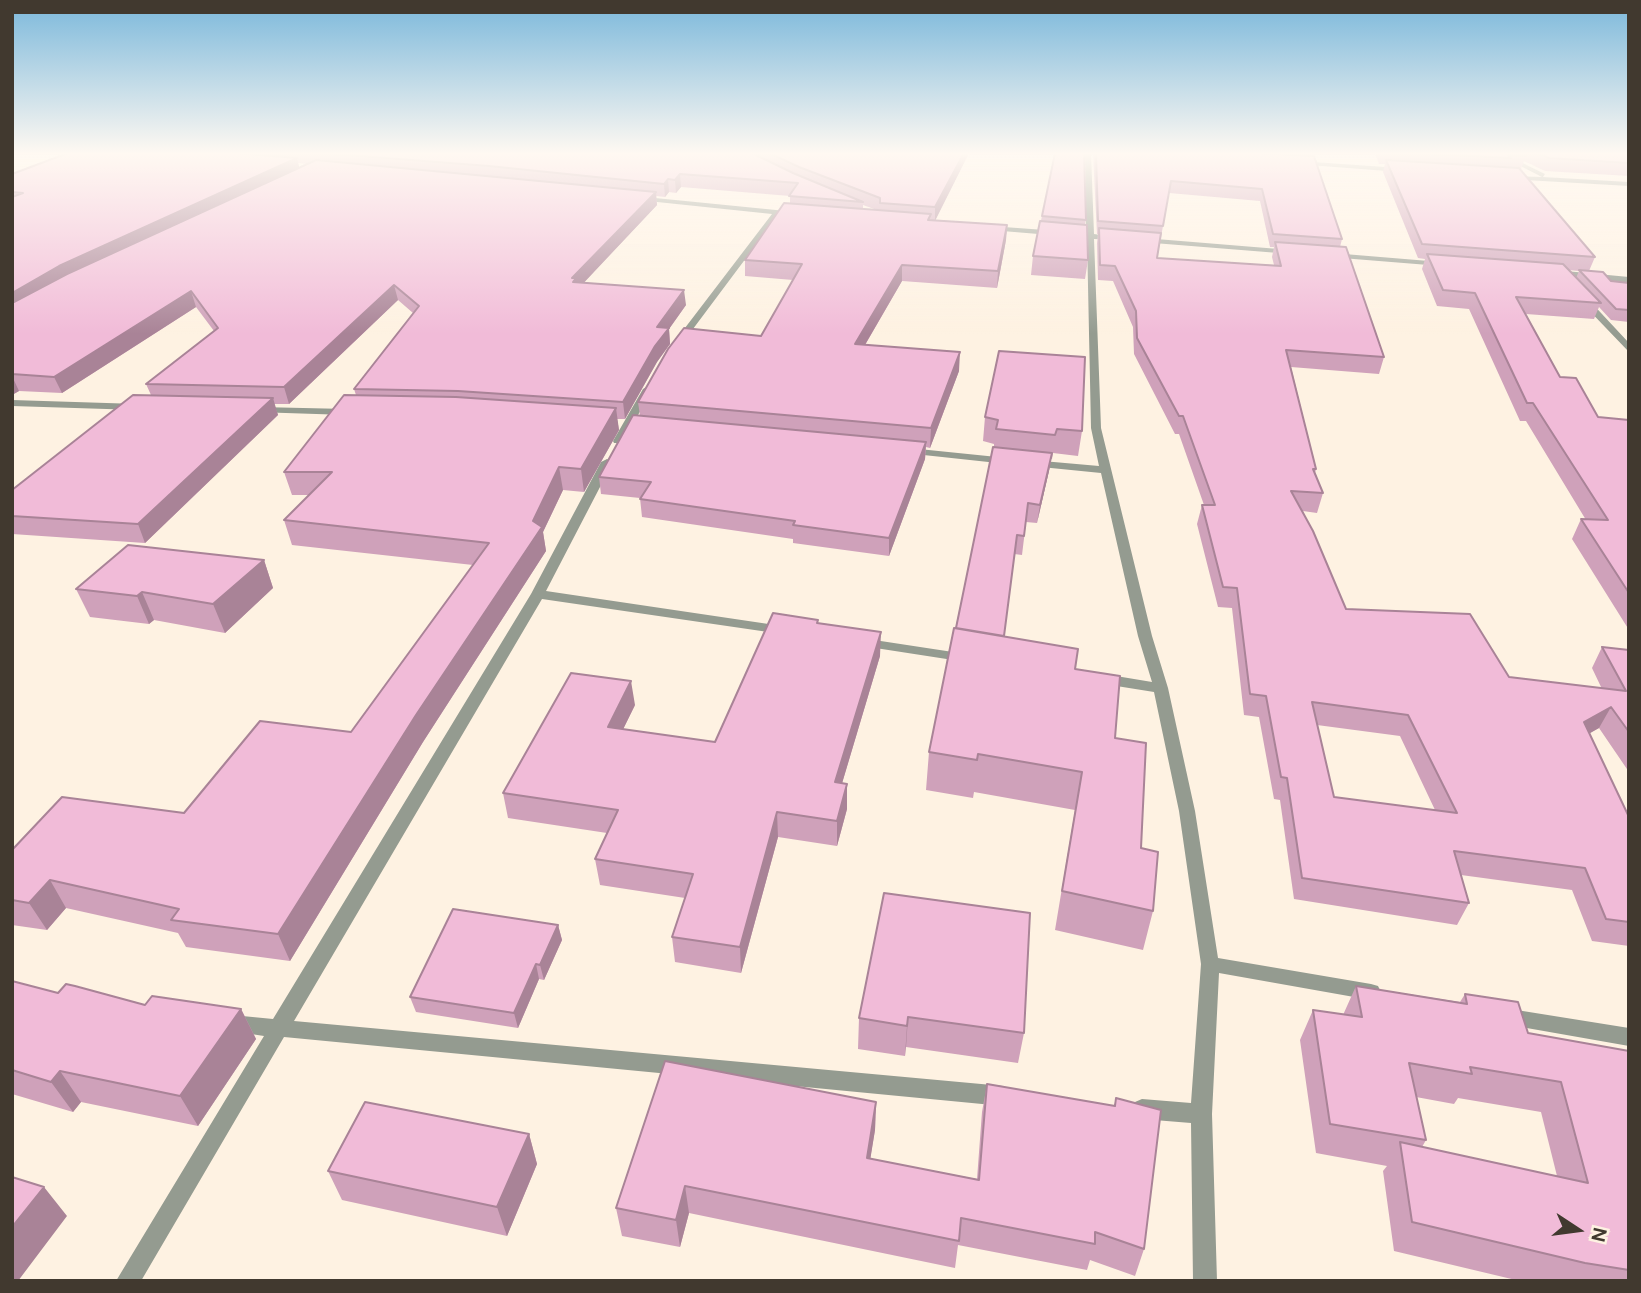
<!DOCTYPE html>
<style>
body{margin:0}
#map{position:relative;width:1641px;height:1293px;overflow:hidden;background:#fef2e2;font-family:"DM Sans",sans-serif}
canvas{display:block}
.frame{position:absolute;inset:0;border:14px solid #41392f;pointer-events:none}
.north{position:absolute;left:1543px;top:1195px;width:70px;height:70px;-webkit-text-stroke:5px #fef2e2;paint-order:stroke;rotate:103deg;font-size:19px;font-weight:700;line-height:28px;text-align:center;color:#41392f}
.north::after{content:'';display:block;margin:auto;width:24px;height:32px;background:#41392f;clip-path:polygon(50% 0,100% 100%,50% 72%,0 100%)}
</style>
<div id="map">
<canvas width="1641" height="1293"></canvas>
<div class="frame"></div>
<div class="north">N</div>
</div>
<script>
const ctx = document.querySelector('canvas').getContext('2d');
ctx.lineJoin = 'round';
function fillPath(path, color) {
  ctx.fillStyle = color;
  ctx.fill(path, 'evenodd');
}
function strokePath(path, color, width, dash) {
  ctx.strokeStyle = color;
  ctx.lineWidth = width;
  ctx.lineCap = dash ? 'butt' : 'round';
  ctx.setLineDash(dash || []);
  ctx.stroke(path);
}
fillPath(new Path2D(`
 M1085,153H1091L1094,234L1121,238L1117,240L1094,239L1101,428L1152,636L1168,688L1195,811L1218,958L1371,984L1378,986L1381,992L1378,998L1371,1000L1219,973L1212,1114L1217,1281H1193L1191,1123L1142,1119L1135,1116L1131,1109L1135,1102L1142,1099L1191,1103L1201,964L1179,811L1154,692L1104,684L1097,679L1104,674L1152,682L1138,636L1101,473L1031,466L1025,463L1031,460L1099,466L1091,428L1087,238L990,230L986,228L990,226L1086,233Z
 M1495,153H1502L1545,174L1543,177L1629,182V186L1508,179L1506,176L1542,177Z
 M1298,161L1400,168L1403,170L1400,172L1296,164Z
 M635,196L796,212L800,214L796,216L779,214L681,345L678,346L673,343L675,341L772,214L638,200Z
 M1144,238L1291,250L1295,252L1291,254L1141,242V238Z
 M1332,253L1441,262L1445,264L1441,266L1329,257L1328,255Z
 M1555,270L1629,277V283L1552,275L1551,273Z
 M1582,299H1588L1629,343V352L1582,303Z
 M648,386L653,389L623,441L622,443H614L613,441L643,389Z
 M12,400L138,404L143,407L138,410L12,406Z
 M259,407L347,409L352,412L347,415L255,412L254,410Z
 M909,448L1007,458L1013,461L1007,464L905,453L903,451Z
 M607,459L613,462L546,591L782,626L789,630L782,634L542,599L294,1021L1003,1086L1010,1089L1013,1096L1010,1103L1003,1106L284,1037L141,1281H116L264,1036L225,1030L222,1024L225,1018L232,1015L273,1019L531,594L601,462Z
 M861,638L966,654L973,658L966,662L856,645L854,642Z
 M1504,1008L1629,1028V1046L1504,1024L1497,1022L1494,1016L1497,1010Z`), '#949b90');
fillPath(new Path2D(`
 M68,153H969L935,220L1007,225L1006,240L997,288L902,281L865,345L959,371L930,448L926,447L925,459L889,556L793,543V539L642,517L640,498L601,494L599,477L640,416L638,402L761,336L793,280L745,276V260L790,203V196L681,187L676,193L669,192L665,197L656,196L657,205L584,282L686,305L669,329L670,344L657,362L625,419H617L619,430L584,492L563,490L543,532L546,551L423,742L290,961L186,947L178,933L66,908L47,930L12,925V850L184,813L351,732L473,565L292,545L284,520L309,495H292L284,472L356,395L354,389L413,313L398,300L289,404H274L278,415L145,543L12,534V490L151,395L146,384L214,331L196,307L62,393L19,391L12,395V174ZM298,163L308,164L299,168ZM863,205L877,210L863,209Z
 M1093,153H1311L1310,156L1342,239L1340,247L1384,357L1379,374L1291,367L1316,469L1315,473L1323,493L1317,513L1303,511L1346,609L1509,677L1602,689L1592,668L1602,647L1629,650V772L1599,728L1589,733L1629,817V946L1592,941L1572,890L1461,875L1469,903L1457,925L1294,899L1280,800L1274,799L1259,717L1244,715L1232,608L1218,607L1197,524L1202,505H1204L1179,434H1175L1134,354L1133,327L1113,281L1098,280L1097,243L1098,234H1097ZM1169,193L1260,201L1270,247H1274L1272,257L1274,265L1157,259ZM1317,725L1400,736L1435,810L1334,797Z
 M1375,153H1629V176L1545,171L1524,161L1521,169H1520L1595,257L1589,271L1611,281L1629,283V322L1611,320L1599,307L1594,319L1526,314L1560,377L1598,417L1629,420V630L1572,539L1581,519L1586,520L1526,421H1520L1469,309L1437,306L1422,269L1425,259L1418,258L1383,172L1385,164H1379ZM1568,270L1579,271L1576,278Z
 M1042,216L1086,220L1085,224L1088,260L1085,279L1031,275L1033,256Z
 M985,417L1082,431L1078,456L1053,453L1052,459H1051L1049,471L1037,523L1026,522L1022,555L1014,554L1004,636L1075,669L1115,738L1141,848L1153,911L1143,950L1055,930L1075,810L974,792L973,798L926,790L929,752L994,447V444L983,441Z
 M264,560L273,588L225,633L154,620L149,624L90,617L76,589Z
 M818,623L880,656L842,783L847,809L837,846L778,837L741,973L675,962L672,937L685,898L600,885L595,859L607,833L508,818L503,793L635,705L623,729L715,742Z
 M1030,913L1024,1033L1018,1063L906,1047L905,1056L858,1049L859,1018Z
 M558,925L562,940L544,980L539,979L518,1028L416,1012L410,997Z
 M12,981L58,993L145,1005L241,1009L256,1039L198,1126L81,1102L73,1112L12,1094Z
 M1356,986L1460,1002L1465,994L1528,1033L1629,1051V1281H1520L1394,1251L1383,1171L1387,1166L1316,1153L1300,1040L1313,1010L1343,1015ZM1416,1097L1454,1104L1458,1098L1541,1112L1557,1176L1422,1147L1426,1140Z
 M987,1084L1114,1106L1116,1098L1144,1249L1135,1276L1090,1260L1087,1270L958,1245L955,1268L689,1213L680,1247L622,1236L616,1208L876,1102L875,1130L870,1159L977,1179L982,1112Z
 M529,1134L537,1164L507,1236L342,1200L328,1171Z`), '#cfa1ba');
fillPath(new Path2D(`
 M964,153H969L935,221V207Z
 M297,158L300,171L12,312V293L59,266Z
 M680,174L681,187L676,193L675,180Z
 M668,179L669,192L665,197L664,184Z
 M656,192L657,205L578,289L572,278Z
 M1007,225L1006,240L997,288L998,271Z
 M902,265V281L855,362V344Z
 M394,285L398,300L289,404L284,387Z
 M684,290L686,305L669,329L670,344L657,362L625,419L623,402L657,327Z
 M191,291L196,307L62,393L54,377Z
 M960,352L959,371L930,448L931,428Z
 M12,376L19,391L12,395Z
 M273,398L278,415L145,543L138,524Z
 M616,408L619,430L584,492L581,469Z
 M926,442L925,459L889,556V538Z
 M1052,453L1049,471L1037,523L1040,505Z
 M559,467L563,490L543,532L546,551L423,742L290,961L278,934L416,715L533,521Z
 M264,560L273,588L225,633L213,604Z
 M142,592L154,620L149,624L137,596Z
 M881,632L880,656L835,807V782Z
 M631,681L635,705L612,752L608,727Z
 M1611,707L1599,728L1573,743L1584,722Z
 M847,784V809L837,846V821Z
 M777,812L778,837L741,973L740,947Z
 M50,880L66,908L47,930L29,903Z
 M558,925L562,940L544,980L540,965Z
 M536,964L539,979L518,1028L514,1013Z
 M241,1009L256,1039L198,1126L180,1096Z
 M908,1017L906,1047L905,1056L907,1026Z
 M60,1071L81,1102L73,1112L51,1082Z
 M876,1102L875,1130L866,1186L867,1158Z
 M529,1134L537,1164L507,1236L497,1207Z
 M685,1186L689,1213L680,1247L676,1220Z
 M44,1187L67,1216L18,1281H12V1227Z`), '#a98397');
const building = new Path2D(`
 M68,153H237L297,158L59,266L12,293V197L23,193L12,192V174Z
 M321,153H752L793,173L863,202L789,196L798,183L680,174L675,180L668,179L664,184L489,166Z
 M769,153H964L935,207L880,203V198L799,167Z
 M1055,153H1084L1086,220L1042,216Z
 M1096,153H1259L1314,156L1342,239L1273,234L1262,189L1171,181L1163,226L1098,221Z
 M1410,153H1518L1526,156L1508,155L1511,158Z
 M1538,153H1629V163L1549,158Z
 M316,160L656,192L572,278H576L573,282L684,290L657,327L669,328L655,346L623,402L458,391L354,389L419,306L394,285L284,387L146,384L218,328L191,291L54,377L12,374V303L67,274Z
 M1386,160L1519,168L1595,257L1422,244Z
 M784,203L931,214L928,220L1007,225L998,271L902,265L855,344L960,352L931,428L638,402L668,349L684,328L761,336L802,264L745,260Z
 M1040,221L1087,225L1088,260L1033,256Z
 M1099,228L1161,233L1157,258L1281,266L1275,242L1346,247L1384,357L1286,350L1316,469H1313L1323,493L1291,491L1313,531L1346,609L1470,614L1509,677L1626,691L1602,647L1629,650V732L1611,707L1584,722L1629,817V922L1606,919L1585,868L1454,851L1469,903L1302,878L1287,778L1281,777L1266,696L1250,694L1237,588L1223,587L1202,505H1215L1183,416H1179L1137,338L1136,311L1115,266L1100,265ZM1312,702L1408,715L1457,813L1334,797Z
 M1427,254L1563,264L1601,303L1516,297L1560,377L1576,378L1598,417L1629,420V593L1581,519L1608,520L1533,403H1527L1475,293L1443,290Z
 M1579,270L1603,272L1611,281L1629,283V310L1616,309Z
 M999,351L1085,357L1082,431L1057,429L1055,435L996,429L998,420L985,417Z
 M133,395L273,398L138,524L12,516V490Z
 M344,395L456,397L616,408L581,469L559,467L533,521L542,527L416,715L278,934L171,920L179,909L50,880L29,903L12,900V850L62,797L184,813L260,721L351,732L489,543L284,520L332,472H284Z
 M633,415L926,442L889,538L793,525L795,521L640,499L651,482L599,477Z
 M993,447L1052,453L1040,505L1028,503L1024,536L1017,535L1004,636L956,628Z
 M128,545L264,560L213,604L142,592L137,596L76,589Z
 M773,613L818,620L817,623L881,632L835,782L847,784L837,821L777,812L740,947L672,937L693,874L595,859L618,810L503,793L571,673L631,681L608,727L715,742Z
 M954,628L1078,649L1075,669L1120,676L1115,738L1146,743L1141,848L1158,852L1153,911L1062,891L1082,772L978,754L977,760L929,752Z
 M884,893L1030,913L1024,1033L908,1017L907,1026L859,1018Z
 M453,909L558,925L540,965L536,964L514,1013L410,997Z
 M12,981L58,993L66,984L75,986L145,1005L152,996L241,1009L180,1096L60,1071L51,1082L12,1070Z
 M1356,986L1467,1004L1465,994L1518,1002L1528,1033L1629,1051V1270L1585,1263L1412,1222L1400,1142L1588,1183L1561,1082L1470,1067L1472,1074L1409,1063L1426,1140L1330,1124L1313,1010L1362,1017Z
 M665,1061L876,1102L867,1158L979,1180L987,1084L1115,1106L1116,1098L1161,1110L1144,1249L1095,1232V1244L961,1218L959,1241L685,1186L676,1220L616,1208Z
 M365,1102L529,1134L497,1207L328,1171Z
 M12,1177L44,1187L12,1227Z`);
fillPath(building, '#f1bbd8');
strokePath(building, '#a98397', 2);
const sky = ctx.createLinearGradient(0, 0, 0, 334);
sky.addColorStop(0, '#7bb8db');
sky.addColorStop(0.46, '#fff9f2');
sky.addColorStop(1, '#fff9f200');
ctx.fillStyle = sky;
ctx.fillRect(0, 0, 1641, 334);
</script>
